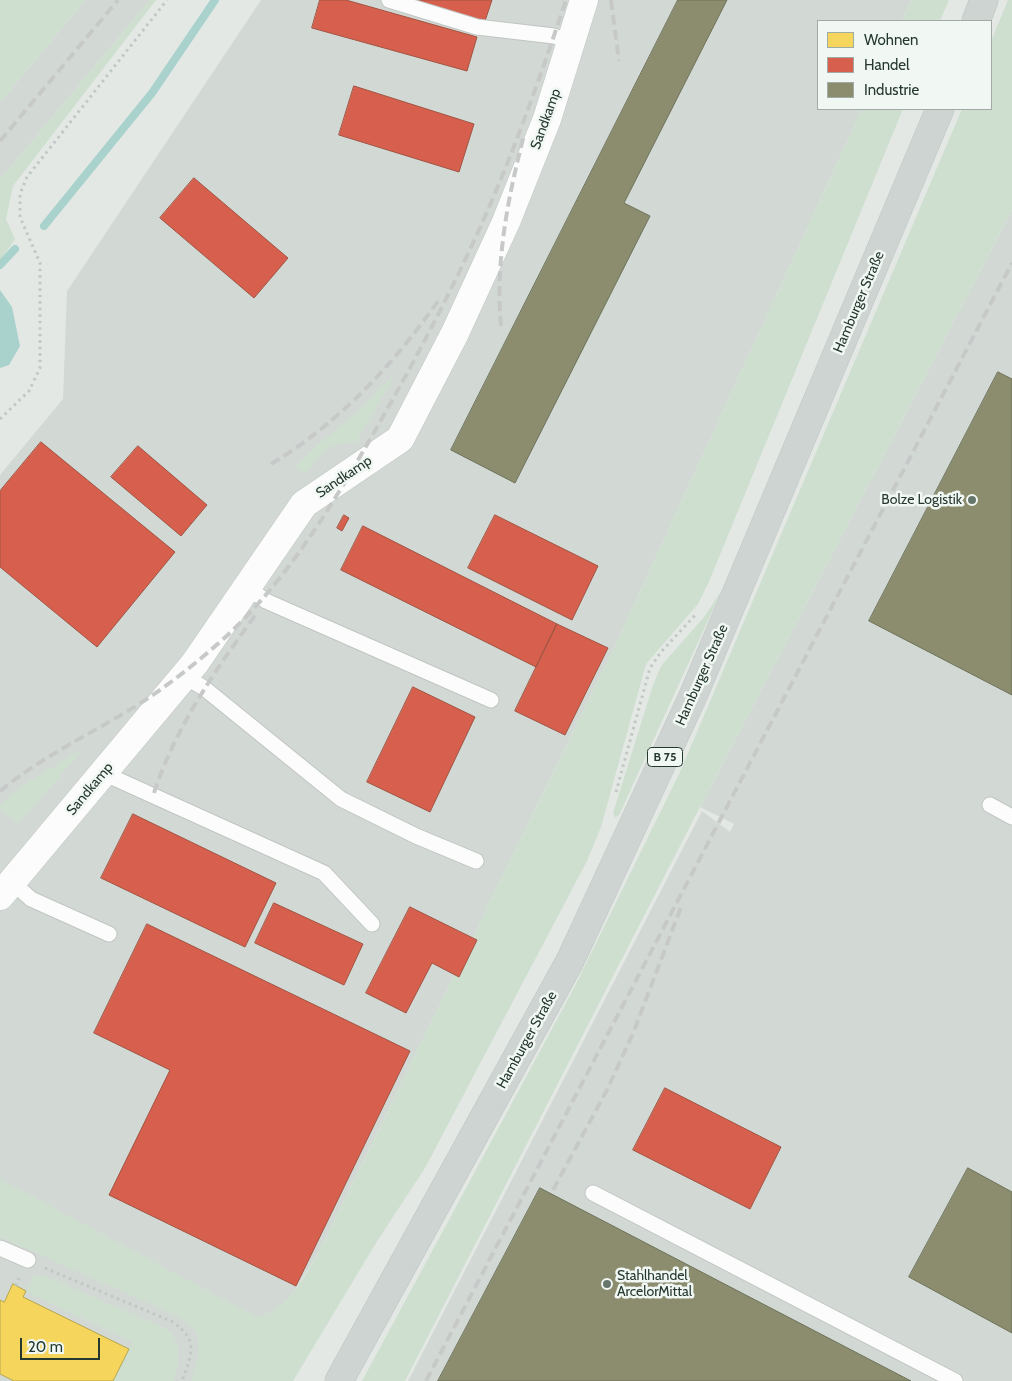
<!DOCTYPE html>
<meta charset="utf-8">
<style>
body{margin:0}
#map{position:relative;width:1012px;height:1381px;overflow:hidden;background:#e3e8e5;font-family:Cabin,sans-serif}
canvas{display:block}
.legend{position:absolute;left:817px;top:20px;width:175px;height:90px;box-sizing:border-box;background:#f1f7f3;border:1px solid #9faba4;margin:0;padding:6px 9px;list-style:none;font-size:15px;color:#24382d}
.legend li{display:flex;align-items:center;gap:10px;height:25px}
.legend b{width:25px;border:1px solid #9faba4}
.scale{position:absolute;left:20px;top:1338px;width:80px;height:22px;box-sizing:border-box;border:2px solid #24382d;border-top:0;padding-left:6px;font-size:15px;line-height:18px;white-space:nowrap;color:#24382d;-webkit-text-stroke:4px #f1f7f3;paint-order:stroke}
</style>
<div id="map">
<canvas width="1012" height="1381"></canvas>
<ul class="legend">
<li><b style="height:14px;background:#f6d55c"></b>Wohnen</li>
<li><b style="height:14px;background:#d6604d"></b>Handel</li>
<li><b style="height:14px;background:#8c8c6e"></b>Industrie</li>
</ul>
<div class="scale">20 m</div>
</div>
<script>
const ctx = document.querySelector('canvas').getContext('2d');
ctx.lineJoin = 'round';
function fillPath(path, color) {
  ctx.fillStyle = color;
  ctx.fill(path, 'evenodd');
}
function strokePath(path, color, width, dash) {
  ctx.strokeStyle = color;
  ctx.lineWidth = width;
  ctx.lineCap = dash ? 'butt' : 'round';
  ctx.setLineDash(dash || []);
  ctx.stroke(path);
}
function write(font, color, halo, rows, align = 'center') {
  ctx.font = font + ' Cabin,sans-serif';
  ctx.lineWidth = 5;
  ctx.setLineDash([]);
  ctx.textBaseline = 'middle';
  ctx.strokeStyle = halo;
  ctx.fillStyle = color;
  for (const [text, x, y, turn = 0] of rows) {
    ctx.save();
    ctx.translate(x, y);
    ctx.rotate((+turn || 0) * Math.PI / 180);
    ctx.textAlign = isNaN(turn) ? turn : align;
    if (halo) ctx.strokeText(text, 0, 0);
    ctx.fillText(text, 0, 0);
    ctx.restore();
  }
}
fillPath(new Path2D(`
 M85,0H150L0,180V102Z
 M261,0H911L902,21H818V109H862L615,646L320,1250L238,1381H0V475L63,399L67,291Z
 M1012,210V1381H408L702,811L730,832L734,824L700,807Z`), '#d2d9d4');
fillPath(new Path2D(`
 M0,0H85L0,102Z
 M150,0H156L13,186L6,219L15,239L0,261V180Z
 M911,0H949L940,21H902Z
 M1008,0H1012V210L700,807L405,1381H362L574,988L680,772L962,109H991V41Z
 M862,109H903L708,584L698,604L646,664L601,827L587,861L425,1168L376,1243L293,1381H192C197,1366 204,1343 194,1329C190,1324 183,1320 178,1316L0,1237V1179L256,1317C289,1311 304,1276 320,1250L615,646Z
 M396,372L356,442C327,444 324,450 306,473L295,467L318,445L360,410Z
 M722,590L619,815L615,818L613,813L653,685L661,666L704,617Z
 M83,749L19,823L0,810V805L22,786Z
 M34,1275H42L167,1329C184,1347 179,1359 173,1381H113L132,1342L26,1291Z`), '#cedfcf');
fillPath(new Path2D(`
 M0,290L12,307L20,346L9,365L0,368Z`), '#a9d2cc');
const homes = new Path2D(`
 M13,1284L26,1291L23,1297L129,1349L113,1381H14L0,1374V1300L4,1302Z`);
fillPath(homes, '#f6d55c');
strokePath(homes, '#b7a64e', 1);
const shops = new Path2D(`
 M320,0H346L477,37L467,71L312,28Z
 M415,0H492L485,21Z
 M354,86L474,124L459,172L339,135Z
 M194,178L288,258L254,298L160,218Z
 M41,442L175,552L97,647L0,567V491Z
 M138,446L207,505L181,536L111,477Z
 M344,515L349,518L342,531L337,528Z
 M495,515L598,566L572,620L468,568Z
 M363,526L557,624L536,667L341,570Z
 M557,624L608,648L565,735L515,711Z
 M413,687L475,717L430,812L367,782Z
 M133,814L276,883L245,947L101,878Z
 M274,903L363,944L344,985L255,943Z
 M410,907L477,940L459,977L432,963L406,1013L366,993Z
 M147,924L410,1051L296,1286L109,1195L170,1070L94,1033Z
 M665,1088L781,1147L750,1209L633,1150Z`);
fillPath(shops, '#d6604d');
strokePath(shops, '#a15443', 1);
const industry = new Path2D(`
 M678,0H727L624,203L650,216L515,483L451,450Z
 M998,372L1012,379V695L869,621Z
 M968,1168L1012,1192V1333L909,1277Z
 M540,1188L911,1381H438Z`);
fillPath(industry, '#8c8c6e');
strokePath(industry, '#6d735a', 1);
strokePath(new Path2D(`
 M44,226L152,93L215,0
 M0,265L15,249`), '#a9d2cc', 8);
const service = new Path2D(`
 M389,0L477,27L554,36L571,42
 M247,587L266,601L491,700
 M184,676L204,688L341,799L416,836L476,861
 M103,773L324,873L372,924
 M990,805L1012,817
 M12,882L31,899L109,934
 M593,1193L955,1381
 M0,1248L28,1260`);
const minor = new Path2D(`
 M0,896L195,663L304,504L400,439L455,333L506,222L547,119L584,0`);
const primary = new Path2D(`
 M976,21L984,0
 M339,1381L570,961L693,696L940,109`);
strokePath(service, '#c0c5c2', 17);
strokePath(minor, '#c0c5c2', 29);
strokePath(primary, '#bcc4c0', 29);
strokePath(new Path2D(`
 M0,419L29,391L40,368V263L20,217V194L27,177L167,0
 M616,792L650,668L661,652L697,613
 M45,1268L173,1322C199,1341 192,1354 182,1381
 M16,1286L19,1278`), '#c1c8c3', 3, [2.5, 4]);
strokePath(service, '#fbfcfb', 15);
strokePath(minor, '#fbfcfb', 28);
strokePath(primary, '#ced4d1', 28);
strokePath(new Path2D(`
 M611,0L619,61
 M0,141L118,0
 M501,326C495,262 508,197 524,135
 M271,464C338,424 394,364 438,301
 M0,791C42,757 90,734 136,706C166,687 194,665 220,642C284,585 330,509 372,436C412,366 450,295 483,221C515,149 541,75 566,0
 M154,793C176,726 215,671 256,614
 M553,1190L607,1090L634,1031L681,907
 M426,1381L1012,263`), '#c7c9c8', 4, [10, 5]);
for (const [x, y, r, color] of [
 [972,500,5,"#67766d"],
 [607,1284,5,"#67766d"]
]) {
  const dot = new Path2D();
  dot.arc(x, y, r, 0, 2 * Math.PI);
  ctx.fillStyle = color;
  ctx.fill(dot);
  strokePath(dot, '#f1f7f3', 2);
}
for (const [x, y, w] of [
 [665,757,35]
]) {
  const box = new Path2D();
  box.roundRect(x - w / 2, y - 9.5, w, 19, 4);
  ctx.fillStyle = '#f1f7f3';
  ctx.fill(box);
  strokePath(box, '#24382d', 1);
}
write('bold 12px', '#24382d', null, [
 ["B 75",665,757]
]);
write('14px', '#24382d', '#f1f7f3', [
 ["Sandkamp",546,119,-70],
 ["Hamburger Straße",859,302,-67],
 ["Sandkamp",344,477,-34],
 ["Hamburger Straße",702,675,-66],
 ["Sandkamp",90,789,-50],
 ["Hamburger Straße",527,1040,-61]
]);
write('14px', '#24382d', '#f1f7f3', [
 ["Bolze Logistik",962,500],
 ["Stahlhandel",617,1276,"left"],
 ["ArcelorMittal",617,1292,"left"]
], 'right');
</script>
